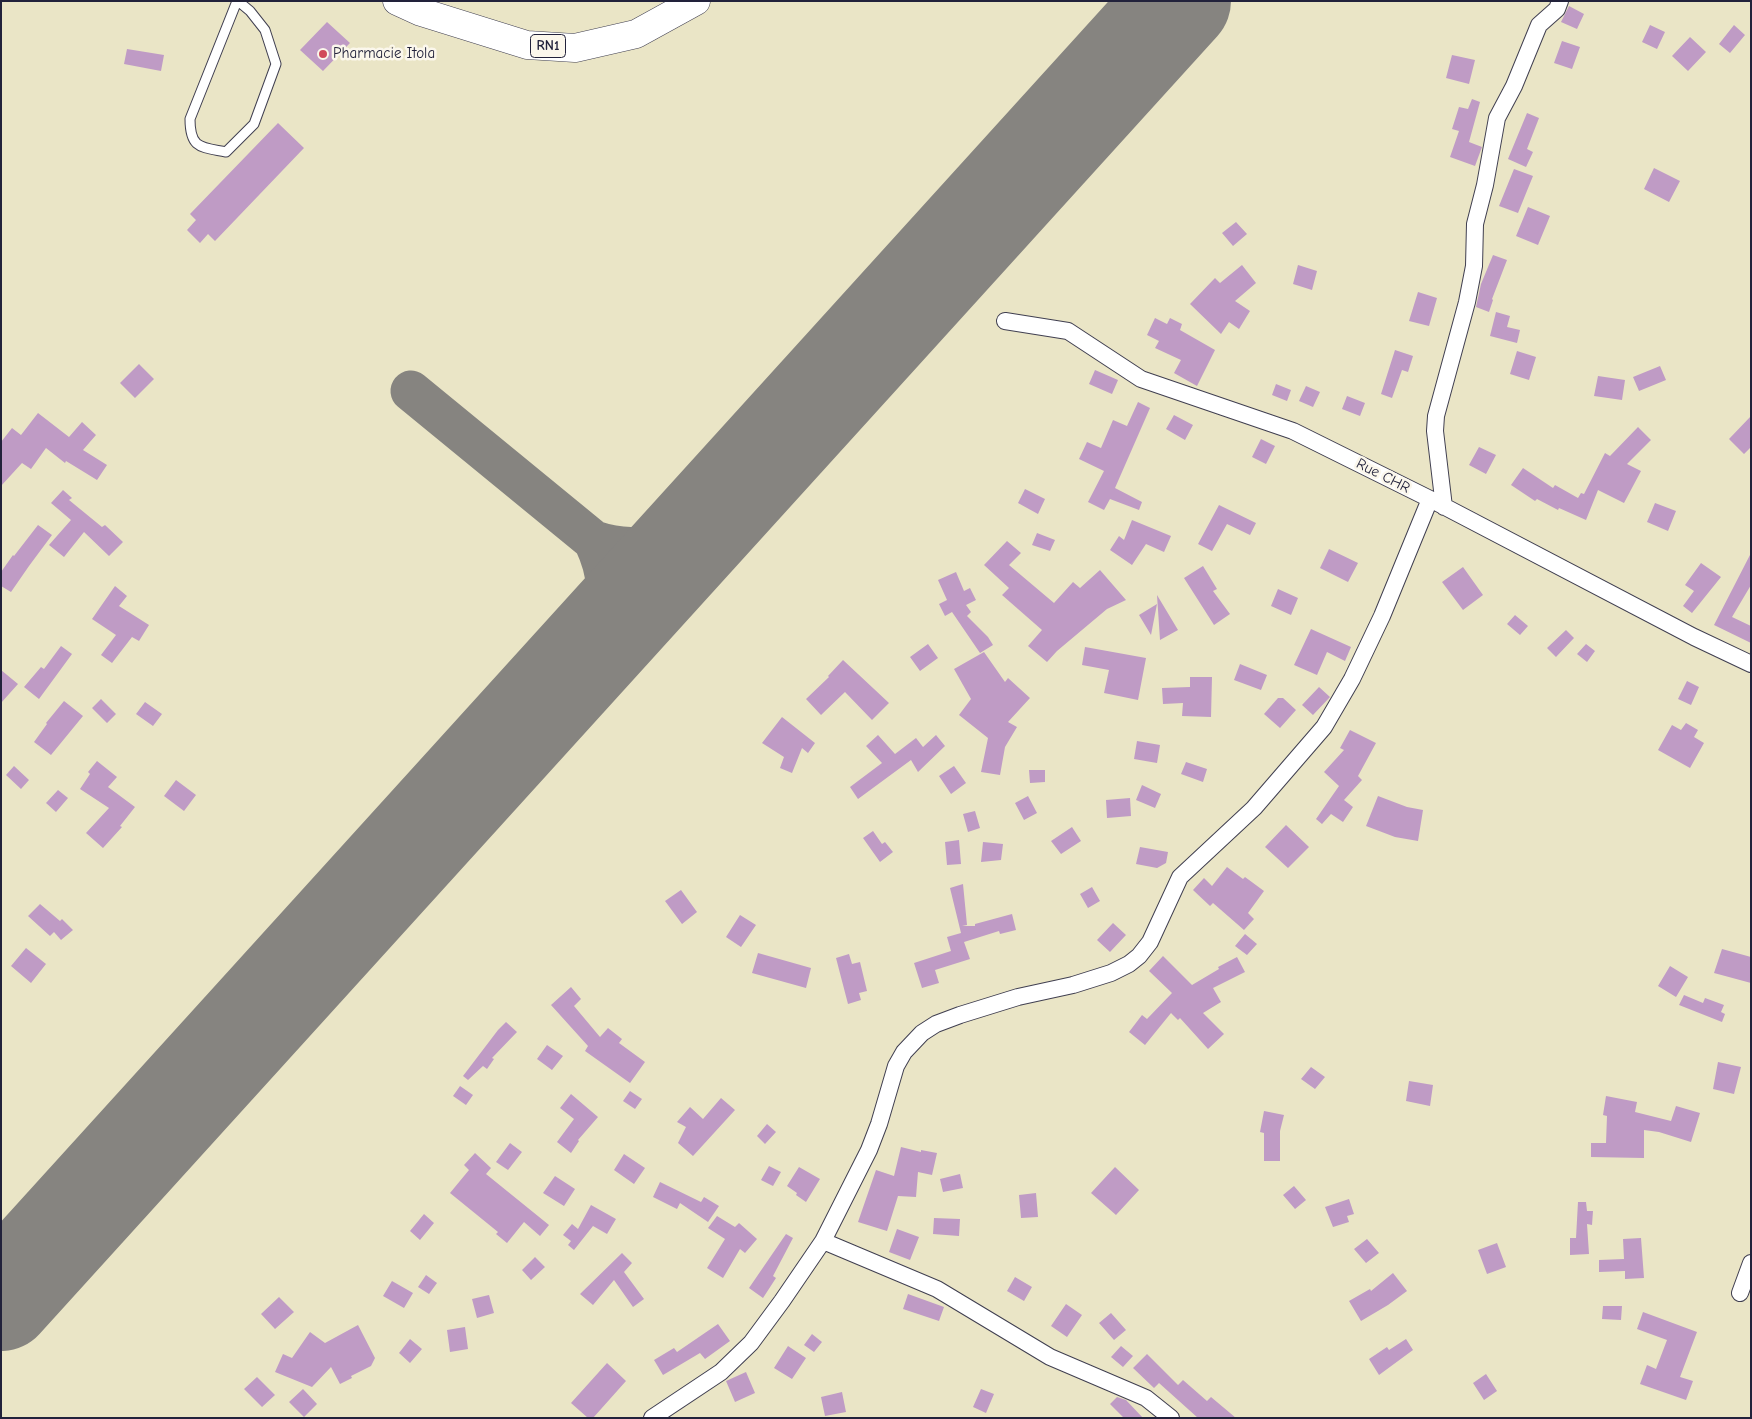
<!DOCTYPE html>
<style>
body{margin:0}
#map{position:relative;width:1752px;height:1419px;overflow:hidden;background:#eae5c6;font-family:"Comic Neue",sans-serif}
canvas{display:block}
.frame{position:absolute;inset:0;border:2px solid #22223b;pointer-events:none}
</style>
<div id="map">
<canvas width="1752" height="1419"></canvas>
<div class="frame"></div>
</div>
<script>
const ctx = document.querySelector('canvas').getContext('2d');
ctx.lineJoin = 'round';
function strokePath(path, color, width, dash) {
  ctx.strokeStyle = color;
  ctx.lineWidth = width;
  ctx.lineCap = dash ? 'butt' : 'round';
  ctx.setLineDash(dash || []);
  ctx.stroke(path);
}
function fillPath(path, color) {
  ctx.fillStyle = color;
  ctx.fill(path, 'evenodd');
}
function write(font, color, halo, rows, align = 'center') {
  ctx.font = font + ' "Comic Neue",sans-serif';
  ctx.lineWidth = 5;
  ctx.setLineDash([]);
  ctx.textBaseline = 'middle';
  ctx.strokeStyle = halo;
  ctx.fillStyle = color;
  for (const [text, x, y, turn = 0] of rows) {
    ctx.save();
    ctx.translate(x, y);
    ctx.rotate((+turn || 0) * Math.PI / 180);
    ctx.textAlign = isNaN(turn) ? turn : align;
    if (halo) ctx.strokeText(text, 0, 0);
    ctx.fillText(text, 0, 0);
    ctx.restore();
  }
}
strokePath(new Path2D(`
 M411,391L594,541C635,555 659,544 697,532
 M594,541C614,584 606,600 595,644`), '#868480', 41);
strokePath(new Path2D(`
 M1,1299L1179,1`), '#868480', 104);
fillPath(new Path2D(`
 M1569,6L1584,14L1577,29L1561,22Z
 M327,22L350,43L323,71L300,50Z
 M1650,25L1665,32L1657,49L1642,42Z
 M1734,25L1745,35L1730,53L1719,44Z
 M1690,37L1706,52L1688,71L1672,56Z
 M1562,41L1580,47L1572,69L1554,63Z
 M127,49L164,55L161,71L124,64Z
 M1452,55L1475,60L1469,84L1446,78Z
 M1472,99L1480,102L1469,142L1482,147L1475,166L1450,157L1459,131L1452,129L1459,107L1468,109Z
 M1527,113L1539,118L1527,149L1533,152L1526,167L1508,159Z
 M278,123L304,148L215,241L208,234L200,243L187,230L196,220L190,214Z
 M1654,168L1680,181L1669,202L1644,189Z
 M1514,169L1533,176L1518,213L1499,206Z
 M1528,207L1550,216L1538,245L1516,236Z
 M1236,222L1247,234L1233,246L1222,233Z
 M1493,255L1507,260L1492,299L1493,300L1489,312L1476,307L1481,284Z
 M1242,265L1256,283L1235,301L1250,311L1239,329L1229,322L1221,334L1190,304L1215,278L1220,283Z
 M1298,265L1317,271L1312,290L1293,284Z
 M1418,292L1437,298L1429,326L1409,321Z
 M1496,312L1510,316L1507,327L1520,330L1517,343L1490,336Z
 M1155,318L1167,324L1170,318L1182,324L1180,330L1215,350L1197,386L1174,373L1181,360L1155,348L1159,341L1147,335Z
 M1395,350L1413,356L1408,372L1402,370L1392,398L1381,394Z
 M1517,351L1536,357L1529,380L1510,374Z
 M139,364L154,379L135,398L120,383Z
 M1660,366L1666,380L1639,391L1633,377Z
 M1095,370L1118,380L1112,394L1089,384Z
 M1598,376L1625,380L1622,400L1594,396Z
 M1276,384L1291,390L1287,401L1272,395Z
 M1306,386L1320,392L1313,407L1299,401Z
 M1347,396L1365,403L1360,416L1342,409Z
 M1138,402L1150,408L1115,488L1142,502L1139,510L1110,499L1104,510L1088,502L1104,471L1079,459L1087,442L1101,448L1113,420L1127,426Z
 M38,413L69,437L82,422L96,435L83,450L107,465L97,480L66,461L65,463L46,448L31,469L22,463L1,486V442L12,428L21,435Z
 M1174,415L1193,425L1185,440L1166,429Z
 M1751,416V447L1744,454L1729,439Z
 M1638,427L1651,440L1627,464L1641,471L1624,503L1598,490L1586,520L1559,508L1558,510L1537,499L1535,501L1511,485L1523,468L1553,488L1555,485L1578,498L1581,493L1584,494L1605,453L1610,456Z
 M1261,439L1275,446L1266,464L1252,457Z
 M1479,447L1496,455L1486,474L1469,465Z
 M1025,489L1045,499L1038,514L1018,503Z
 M63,490L72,498L69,500L102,527L105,525L123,542L109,556L84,532L64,557L49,545L71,520L51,503Z
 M1655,503L1676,511L1668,531L1647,522Z
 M1219,505L1256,523L1250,535L1227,524L1212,551L1198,544Z
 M1132,520L1171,536L1164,552L1146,544L1132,565L1110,550L1119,536L1124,540Z
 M38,525L52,535L29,566L11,592L1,586V572L13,555L14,556Z
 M1037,533L1055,540L1050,551L1032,545Z
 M1007,541L1021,553L1009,565L1054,603L1073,582L1080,588L1100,570L1126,600L1107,609L1057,651L1047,662L1028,646L1042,630L1002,595L1009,588L984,565Z
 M1329,549L1358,563L1348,582L1320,568Z
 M1751,553V585L1732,617L1751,626V643L1714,625Z
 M1701,563L1721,577L1692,613L1683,606L1694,591L1685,585Z
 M1203,566L1217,589L1213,591L1230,614L1214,625L1184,578Z
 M1463,567L1483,595L1463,610L1442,582Z
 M956,572L964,591L970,588L976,600L966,605L971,612L967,616L988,637L993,645L980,653L952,612L945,616L939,604L947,600L938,580Z
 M115,586L127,596L119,606L149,625L139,641L132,637L112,663L101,655L116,635L92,619Z
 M1278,589L1298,598L1291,615L1271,606Z
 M1157,595L1178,630L1160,640Z
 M1157,604L1151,635L1139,615Z
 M1515,615L1528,626L1520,635L1507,624Z
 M1311,629L1351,647L1345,661L1327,652L1317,675L1294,665Z
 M1566,630L1574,638L1556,657L1547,648Z
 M928,644L938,658L920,671L910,657Z
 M1586,644L1595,651L1587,662L1577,654Z
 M61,646L72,654L39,699L24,687L41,667L44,669Z
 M1085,647L1146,658L1138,700L1104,693L1109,670L1082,665Z
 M984,652L1005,682L1008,678L1030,698L1008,722L1017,727L1005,747L1000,775L981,772L988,738L959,715L971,699L954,669Z
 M843,660L889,703L872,720L845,692L821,715L806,699L829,677L828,676Z
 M1240,664L1267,675L1261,690L1234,680Z
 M1,670L18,684L1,703Z
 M1190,677H1212L1211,717L1182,716L1183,703L1163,704L1162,688L1190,687Z
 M1687,681L1699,687L1691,705L1678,699Z
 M1319,687L1330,697L1313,715L1302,705Z
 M1278,698H1283L1296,710L1280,728L1264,714Z
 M101,699L116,714L107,723L92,708Z
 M64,701L83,716L51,755L34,742L47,724L46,723Z
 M145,702L162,714L153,726L136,714Z
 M782,717L815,743L808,753L802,748L792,773L780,768L784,757L762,743Z
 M1686,723L1698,730L1694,737L1704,743L1690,768L1658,750L1672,725L1681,730Z
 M1350,730L1376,743L1358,776L1362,780L1344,800L1353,807L1343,822L1331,814L1322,824L1316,819L1339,786L1324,772L1344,750L1340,748Z
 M878,735L895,754L916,738L923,747L936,735L945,746L918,772L911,760L858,799L850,787L882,763L866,746Z
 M1137,741L1160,745L1157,763L1134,759Z
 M97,761L117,777L108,787L135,807L120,826L122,827L103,848L86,833L109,808L80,789L90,774L88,772Z
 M1186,762L1207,769L1203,782L1181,774Z
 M14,766L29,780L21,789L6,775Z
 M954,766L966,783L951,794L939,776Z
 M1029,770H1045V782L1030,783Z
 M176,780L196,795L184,811L164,796Z
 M1142,785L1161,794L1155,808L1136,800Z
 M58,790L68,798L56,812L46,803Z
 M1028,796L1037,813L1024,820L1015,803Z
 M1378,796L1407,807L1423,810L1418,841L1395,837L1366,826Z
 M1130,798L1131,816L1107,818L1106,800Z
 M975,811L980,828L968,832L963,814Z
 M1286,825L1309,847L1288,868L1265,847Z
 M1072,827L1081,841L1061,854L1051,841Z
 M873,831L882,844L885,842L893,852L880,862L863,838Z
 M959,840L961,864L947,865L945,842Z
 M983,842L1003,844L1001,860L981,862Z
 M1140,847L1168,852L1166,863L1157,868L1136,864Z
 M1227,867L1243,879L1245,877L1264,891L1248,913L1254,919L1244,930L1213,903L1210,906L1193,890L1204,878L1212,886Z
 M963,884L967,925L962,926H975V924L1012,914L1016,930L1000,934L999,931L964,942L970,959L935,970L939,983L922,988L914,963L951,951L947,937L961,933L950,888Z
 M1092,887L1100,901L1088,908L1080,894Z
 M681,890L697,912L682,924L665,901Z
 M40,904L60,921L62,919L73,930L61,940L54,932L50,936L28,916Z
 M740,915L756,925L741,947L726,937Z
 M1113,923L1126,935L1110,952L1097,940Z
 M1245,934L1257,944L1247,955L1235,946Z
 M26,948L46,964L31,983L11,966Z
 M1722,949L1751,957V983L1714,973Z
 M758,953L811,968L806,988L752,973Z
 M849,954L852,964L860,962L867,991L859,993L861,1000L848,1004L836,958Z
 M1163,956L1192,985L1219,969L1218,967L1237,957L1245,972L1213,988L1221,1002L1203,1013L1224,1034L1208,1049L1180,1018L1178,1020L1171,1013L1145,1045L1129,1032L1142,1015L1147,1019L1172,993L1149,971Z
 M1670,966L1688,977L1676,997L1658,986Z
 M571,987L581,999L574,1006L600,1037L608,1028L622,1039L619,1043L645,1062L630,1083L585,1051L588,1046L551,1005Z
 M1684,995L1703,1003L1705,998L1724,1005L1721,1012L1725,1014L1722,1022L1679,1005Z
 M506,1022L517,1032L492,1058L494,1059L487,1069L483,1066L468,1080L463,1076L498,1030Z
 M547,1045L563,1056L552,1070L537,1059Z
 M1718,1062L1741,1067L1734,1094L1713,1089Z
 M1311,1067L1325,1077L1315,1089L1301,1079Z
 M1409,1081L1433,1085L1430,1106L1406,1101Z
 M460,1086L473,1095L466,1105L453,1096Z
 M630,1091L642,1099L635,1109L623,1101Z
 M571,1094L598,1117L578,1140L579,1141L571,1153L557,1142L574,1119L560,1108Z
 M1606,1096L1637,1102L1635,1112L1671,1121L1676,1106L1700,1113L1691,1142L1659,1132L1644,1130V1158L1591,1157V1143H1606L1607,1116L1603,1115Z
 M721,1098L735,1110L693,1156L678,1143L686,1127L677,1122L690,1107L703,1119Z
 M1264,1111L1284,1115L1280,1131V1161H1264V1133L1260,1132Z
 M767,1124L776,1132L765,1144L757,1136Z
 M510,1143L522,1152L508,1170L496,1162Z
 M901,1147L921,1152V1150L937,1153L932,1175L918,1172L916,1197L898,1196L887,1231L858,1222L876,1170L894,1176Z
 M475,1153L491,1168L486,1174L549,1225L540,1236L524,1222L507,1243L496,1234L498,1232L450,1193L469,1170L464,1165Z
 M624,1154L645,1168L634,1184L614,1170Z
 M769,1166L781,1172L773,1186L761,1180Z
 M799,1167L820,1179L806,1202L796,1195L797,1193L787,1186Z
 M1115,1167L1139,1190L1116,1215L1091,1193Z
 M960,1174L963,1188L943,1192L940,1179Z
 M555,1176L575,1189L564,1206L543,1193Z
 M660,1182L701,1202L704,1197L719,1206L708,1222L680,1203L677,1209L653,1197Z
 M1294,1186L1306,1200L1295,1209L1283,1195Z
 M1036,1193L1038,1217L1021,1218L1019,1195Z
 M1349,1199L1354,1214L1347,1216L1349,1222L1333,1227L1325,1207Z
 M1578,1202H1586L1587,1211H1593L1592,1225L1587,1224L1589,1254L1570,1255V1238H1576Z
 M591,1205L616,1219L607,1234L593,1226L574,1250L568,1245L571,1241L563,1235L572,1224L578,1229Z
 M424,1214L434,1223L420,1240L410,1231Z
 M717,1216L735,1227L739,1223L757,1239L745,1253L740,1249L723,1278L707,1268L725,1239L708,1228Z
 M934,1218L960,1219L959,1236L933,1234Z
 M897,1229L919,1237L910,1260L889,1252Z
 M786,1234L793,1238L773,1276L776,1278L763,1298L749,1288Z
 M1641,1238L1644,1278L1625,1279V1271L1599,1272V1260L1624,1259L1623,1239Z
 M1367,1239L1379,1253L1366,1263L1354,1249Z
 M1497,1243L1506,1267L1487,1274L1478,1250Z
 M622,1253L632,1263L624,1272L644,1299L633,1307L614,1280L593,1305L580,1294Z
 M535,1257L545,1267L531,1280L522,1270Z
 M1393,1273L1407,1291L1388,1305L1361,1321L1349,1301L1370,1289L1371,1291Z
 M426,1275L437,1283L429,1294L418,1287Z
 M1015,1277L1032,1287L1024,1301L1007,1291Z
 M392,1281L413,1293L404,1308L383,1296Z
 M908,1294L944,1307L939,1321L903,1309Z
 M489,1295L494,1313L477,1318L472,1299Z
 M279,1297L294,1312L275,1329L261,1314Z
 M1066,1304L1082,1315L1067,1337L1051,1326Z
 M1603,1306H1622L1621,1320L1602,1319Z
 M1643,1312L1697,1332L1680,1377L1693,1381L1686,1400L1640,1384L1647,1365L1656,1369L1667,1340L1637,1329Z
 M1111,1313L1126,1330L1114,1340L1099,1323Z
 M718,1324L730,1341L705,1359L700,1353L663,1375L654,1360L674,1348L677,1352Z
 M358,1325L375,1358L371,1366L351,1376L352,1378L340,1384L331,1367L312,1387L275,1372L283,1354L292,1358L310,1332L325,1343Z
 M465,1327L468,1349L450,1352L447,1330Z
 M812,1334L822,1342L814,1352L804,1345Z
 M410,1339L422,1349L410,1363L399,1353Z
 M1406,1339L1413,1350L1379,1375L1369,1359L1387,1347L1389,1350Z
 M788,1346L806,1358L792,1379L774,1368Z
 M1121,1346L1133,1356L1123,1367L1111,1357Z
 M1147,1354L1178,1385L1183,1380L1207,1401L1211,1397L1236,1418H1198L1159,1383L1154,1388L1133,1368Z
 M607,1363L626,1381L593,1418H588L571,1403Z
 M746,1372L755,1393L735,1402L726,1381Z
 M1486,1374L1497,1391L1484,1400L1473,1383Z
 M257,1377L275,1395L262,1407L244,1389Z
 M303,1389L317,1404L304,1417L289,1402Z
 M981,1389L994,1394L986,1413L973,1407Z
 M842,1392L846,1412L825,1416L821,1397Z
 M1117,1397L1126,1400L1143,1418H1124L1110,1404Z`), '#bf9bc5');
const lane = new Path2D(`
 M237,1L190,119C190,149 201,147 226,152L254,124L276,64L265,30L250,11L238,1`);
const street = new Path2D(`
 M1005,321L1068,331L1141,379L1293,431L1430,499L1694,637L1751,664
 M1444,507L1435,431L1436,416L1467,302L1474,266L1475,224L1485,185L1497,118L1514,86L1539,25L1557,9L1560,1
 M823,1241L937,1289L1050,1357L1146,1398L1171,1418
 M1740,1293L1751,1263
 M652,1418L721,1372L751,1343L782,1301L823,1241L869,1150L879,1124L896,1066L904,1052L922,1033L936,1024L960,1015L1018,997L1073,985L1111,973L1129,964L1139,956L1150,942L1180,877L1254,808L1324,727L1352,679L1382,616L1430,499`);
const highway = new Path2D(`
 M397,1L421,12L527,45L575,48L636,34L696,1`);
strokePath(lane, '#403f50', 11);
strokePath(street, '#403f50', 18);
strokePath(highway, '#403f50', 29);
strokePath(lane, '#fff', 9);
strokePath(street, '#fff', 16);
strokePath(highway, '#fff', 28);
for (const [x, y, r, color] of [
 [323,54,5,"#d1495b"]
]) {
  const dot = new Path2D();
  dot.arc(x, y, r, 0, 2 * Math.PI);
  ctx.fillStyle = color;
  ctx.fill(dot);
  strokePath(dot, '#fbf7ec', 2);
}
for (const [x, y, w] of [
 [548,46,35]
]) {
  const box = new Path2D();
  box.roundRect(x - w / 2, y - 11.5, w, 23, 4);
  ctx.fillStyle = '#fbf7ec';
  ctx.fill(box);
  strokePath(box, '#22223b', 1);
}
write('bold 14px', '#22223b', null, [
 ["RN1",548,46]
]);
write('15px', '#22223b', '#fbf7ec', [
 ["Pharmacie Itola",333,54]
], 'left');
write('15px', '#22223b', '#fbf7ec', [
 ["Rue CHR",1383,476,27]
]);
</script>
